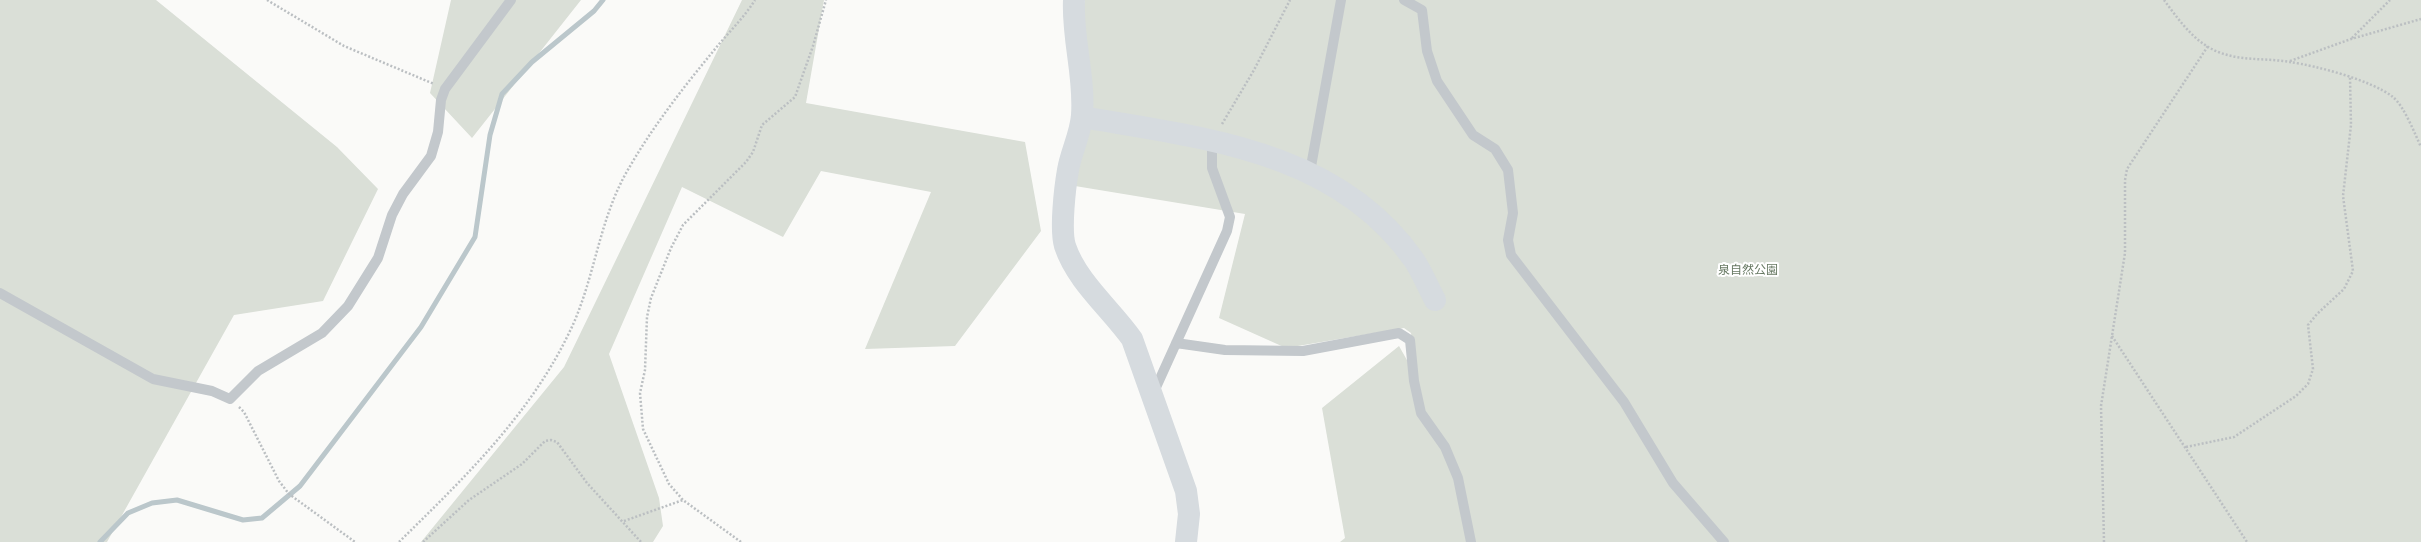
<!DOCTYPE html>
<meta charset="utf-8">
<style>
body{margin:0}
canvas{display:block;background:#fafaf8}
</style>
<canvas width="2421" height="542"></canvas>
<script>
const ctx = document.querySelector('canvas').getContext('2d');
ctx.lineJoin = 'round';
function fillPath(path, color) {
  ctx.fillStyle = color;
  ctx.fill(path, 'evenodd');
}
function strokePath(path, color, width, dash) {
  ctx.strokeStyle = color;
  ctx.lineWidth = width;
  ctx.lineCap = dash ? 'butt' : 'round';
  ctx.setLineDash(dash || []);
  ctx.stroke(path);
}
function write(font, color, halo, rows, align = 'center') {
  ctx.font = font + ' "Sofia Sans Condensed","Noto Sans JP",sans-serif';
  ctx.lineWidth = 4;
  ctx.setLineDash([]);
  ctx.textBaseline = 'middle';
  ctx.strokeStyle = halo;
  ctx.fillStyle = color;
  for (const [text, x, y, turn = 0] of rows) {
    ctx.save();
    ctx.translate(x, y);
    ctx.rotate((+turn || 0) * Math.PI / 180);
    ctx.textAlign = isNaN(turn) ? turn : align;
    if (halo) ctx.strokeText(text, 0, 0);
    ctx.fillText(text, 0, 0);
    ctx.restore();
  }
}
fillPath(new Path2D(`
 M0,0H156L337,147L378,189L323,301L234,315L107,542H0Z
 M451,0H581L472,138L430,93Z
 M742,0H824L806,103L1025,142L1041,231L955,346L865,349L931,192L821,171L783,237L682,187L609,354L659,498L663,526L653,542H421L564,367Z
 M1085,0H2421V542H1340L1345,538L1322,408L1399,346L1416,376L1411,333L1404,328L1286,348L1219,318L1245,214L1075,186L1082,14Z`), '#dadfd7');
strokePath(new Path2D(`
 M100,542L128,513L152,503L177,500L243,520L262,518L300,486L421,327L475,237L490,135L502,94L532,62L594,11L603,0`), '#bbc7cb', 5);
strokePath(new Path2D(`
 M267,0L344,46L434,84
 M2164,0C2179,20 2195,44 2221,53C2243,61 2267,58 2290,62C2317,66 2371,80 2393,97C2404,106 2415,134 2421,147
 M2352,38L2390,0
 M2290,61L2351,39L2421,19
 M1222,124L1254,70L1290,0
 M2112,336L2247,542
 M239,407L244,412L279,481L289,494L355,542
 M2186,447L2234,437L2296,396L2308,384L2313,369L2308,325L2317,314L2344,289L2353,271L2343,196L2351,125L2350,77
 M624,521L683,500
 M399,542C464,478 529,416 569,333C594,283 598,224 625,175C651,128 686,84 720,43C732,29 745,16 755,0
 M423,542L469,500L522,464L545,441L551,440L557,442L587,483L641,542
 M741,542L683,500L669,484L643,429L640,393L645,370L647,317L651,298L671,248L683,225L746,162L753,152L762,125L795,97L813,46L826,0
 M2104,542L2101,406L2125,253V180L2127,169L2208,46`), '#bbbfc2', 2.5, [2, 2]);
strokePath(new Path2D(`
 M1404,0L1422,10L1427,51L1437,81L1473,135L1495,149L1508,170L1513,213L1508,240L1511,255L1624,402L1673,483L1724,542
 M1310,172L1341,0
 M0,293L153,379L212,391L230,399L258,371L322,333L348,306L378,258L392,215L403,194L431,156L438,132L441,100L445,89L511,0
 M1176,343L1225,350L1303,351L1399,333L1410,340L1414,381L1421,413L1445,447L1458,478L1471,542
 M1153,394L1227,231L1230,217L1212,168V140`), '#c3c8cc', 10);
strokePath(new Path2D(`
 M1074,0C1072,38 1085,76 1082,115C1081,133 1071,152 1068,170C1065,187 1060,230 1065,246C1077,282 1111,309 1132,339L1186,491L1189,514L1186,542
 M1082,117C1202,138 1337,150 1414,260C1422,272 1428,287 1435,300`), '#d6dbdf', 22);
write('12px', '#687a64', '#fff', [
 ["泉自然公園",1748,271]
]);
</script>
